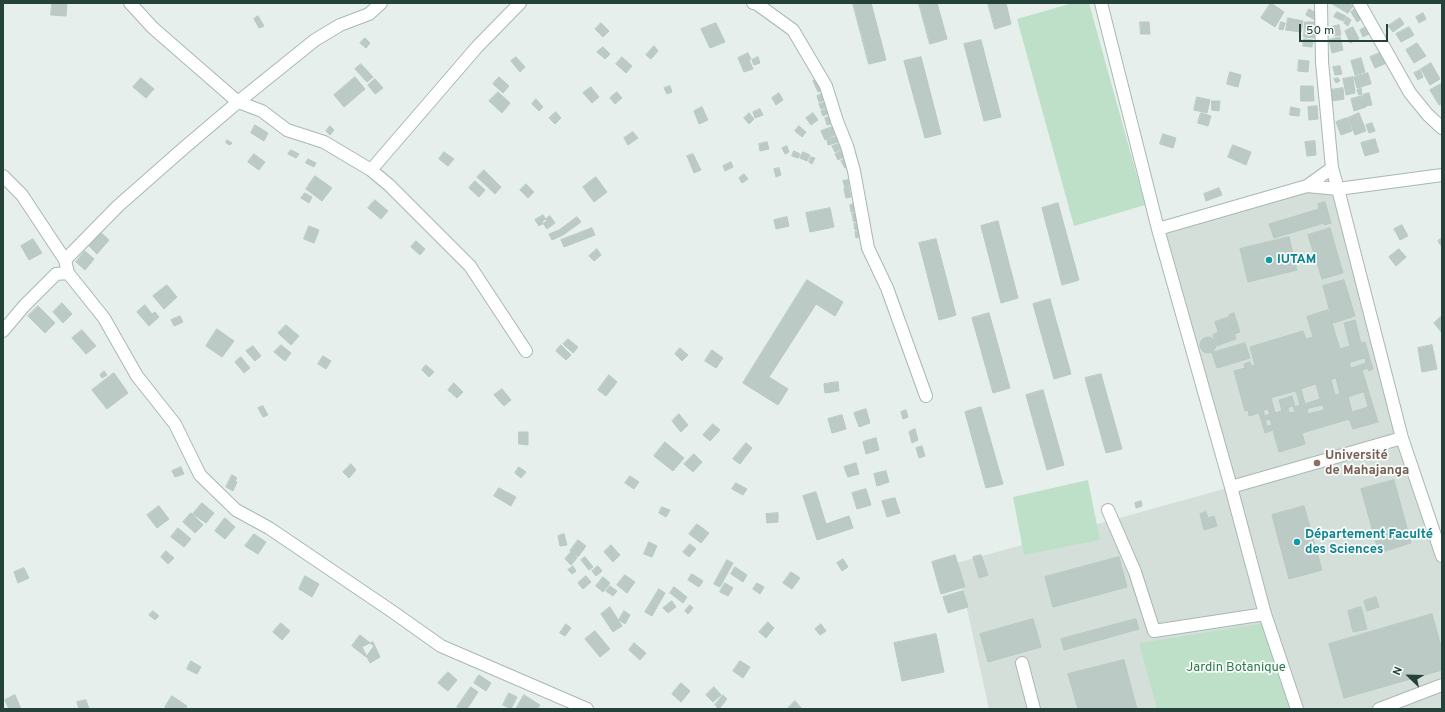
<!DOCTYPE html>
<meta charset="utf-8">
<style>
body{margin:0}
#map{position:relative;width:1445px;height:712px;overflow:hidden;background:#e6efeb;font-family:Overpass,sans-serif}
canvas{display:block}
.frame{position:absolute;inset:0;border:4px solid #24423a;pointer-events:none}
.north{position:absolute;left:1389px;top:656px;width:40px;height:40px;-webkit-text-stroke:3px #f7fbf9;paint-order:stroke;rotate:293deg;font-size:11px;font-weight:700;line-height:16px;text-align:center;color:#24423a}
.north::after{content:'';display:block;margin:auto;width:14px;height:18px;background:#24423a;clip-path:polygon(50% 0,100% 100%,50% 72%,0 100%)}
.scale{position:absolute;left:1299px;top:24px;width:89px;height:18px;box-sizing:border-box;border:2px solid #24423a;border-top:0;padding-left:5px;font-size:12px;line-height:14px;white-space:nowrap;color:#24423a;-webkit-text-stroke:3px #f7fbf9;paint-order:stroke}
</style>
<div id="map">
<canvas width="1445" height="712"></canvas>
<div class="frame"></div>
<div class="north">N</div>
<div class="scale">50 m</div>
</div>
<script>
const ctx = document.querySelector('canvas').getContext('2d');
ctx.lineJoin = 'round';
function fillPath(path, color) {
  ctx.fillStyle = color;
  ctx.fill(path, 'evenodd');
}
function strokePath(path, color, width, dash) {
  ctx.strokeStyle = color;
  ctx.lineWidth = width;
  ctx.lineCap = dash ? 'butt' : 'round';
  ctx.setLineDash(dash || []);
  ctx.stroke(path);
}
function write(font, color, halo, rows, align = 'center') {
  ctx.font = font + ' Overpass,sans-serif';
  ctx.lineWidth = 3.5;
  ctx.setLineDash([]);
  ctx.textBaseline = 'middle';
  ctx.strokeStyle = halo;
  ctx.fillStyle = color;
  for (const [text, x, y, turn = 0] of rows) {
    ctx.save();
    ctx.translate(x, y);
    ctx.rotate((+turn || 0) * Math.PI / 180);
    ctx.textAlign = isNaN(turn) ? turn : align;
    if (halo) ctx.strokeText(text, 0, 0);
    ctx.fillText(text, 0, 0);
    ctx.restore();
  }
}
fillPath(new Path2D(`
 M1307,186L1338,189L1402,438L1442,556V709H989L957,563L1231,487L1158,229Z`), '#d4dfda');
fillPath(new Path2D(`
 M1073,3H1089L1145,205L1074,226L1017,19Z
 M1088,480L1100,540L1024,555L1013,497Z
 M1265,623L1290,709H1157L1139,643Z`), '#bfe0c8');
const building = new Path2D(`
 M52,3H67L66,16L51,15Z
 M853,3H871L886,60L869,64Z
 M919,3H937L947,39L930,44Z
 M988,3H1006L1011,24L995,29Z
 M1271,3L1284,12L1275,27L1261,18Z
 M1331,3H1348L1353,6L1348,13Z
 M1357,7L1364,17L1357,22L1351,12Z
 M1309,9L1318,14L1315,20L1306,15Z
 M1337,12L1346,16L1343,21L1334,17Z
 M1423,13L1426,19L1419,23L1416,17Z
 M258,16L264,26L259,28L254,19Z
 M1347,17L1351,20L1348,26L1344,23Z
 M1288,18L1303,21L1301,32L1286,30Z
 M1400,18L1404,24L1393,32L1388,26Z
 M1140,22H1149L1150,34H1141Z
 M1281,22L1285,23L1283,30L1279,29Z
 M1305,22H1316L1315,38L1304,37Z
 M601,23L609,31L603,37L595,29Z
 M716,23L725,42L710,48L701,29Z
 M1339,25L1341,35L1334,36L1331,27Z
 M1368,26L1371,33L1363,37L1360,30Z
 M1353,27L1359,39L1350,43L1345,31Z
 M1409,27L1414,35L1401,42L1396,34Z
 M1340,37L1343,50L1332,53L1329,40Z
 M365,38L370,43L366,48L360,43Z
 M1304,39L1313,40L1312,47L1303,46Z
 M981,40L1001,117L984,121L964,44Z
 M1417,43L1426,56L1414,63L1406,50Z
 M654,46L658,51L651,59L646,55Z
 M603,47L610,54L605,59L597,52Z
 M1384,51L1389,62L1375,68L1370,57Z
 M748,53L751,59L749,60L753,69L744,72L738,58Z
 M516,57L525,67L520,72L511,61Z
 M622,57L632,66L626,73L616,64Z
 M758,57L760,63L754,65L752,60Z
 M921,57L941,134L925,138L904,61Z
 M1361,58L1365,72L1355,75L1351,61Z
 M1299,60L1309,61L1308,72L1298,71Z
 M1431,63L1440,79L1430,85L1421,69Z
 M361,64L373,77L367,82L355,69Z
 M1340,66L1342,74L1335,75L1333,67Z
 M1420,70L1423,77L1418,80L1414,73Z
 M1230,72L1241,75L1238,87L1227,84Z
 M1368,73L1371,84L1357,88L1354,77Z
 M355,77L365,89L344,107L334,95Z
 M499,77L509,86L503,93L493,84Z
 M1353,77L1355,93L1346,95L1343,79Z
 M141,78L154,89L146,98L133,87Z
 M1338,78L1340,81L1336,83L1334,79Z
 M375,79L383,88L375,94L368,85Z
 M818,79L823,90L818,92L813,81Z
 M1441,84L1442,86V103L1439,105L1430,90Z
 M670,86L672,92L667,94L664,88Z
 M1301,86H1313L1314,101H1301Z
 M591,87L599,97L592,103L583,93Z
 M1343,88L1344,99L1332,101L1330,90Z
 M1361,88L1362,94L1359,95L1357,90Z
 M498,92L510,103L502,113L489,101Z
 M617,92L622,98L615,104L610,98Z
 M779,93L783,100L776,105L772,98Z
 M823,93L825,100L819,102L817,96Z
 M1369,93L1372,105L1366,106L1363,95Z
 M1362,96L1366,107L1354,111L1351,99Z
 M1197,97L1210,100L1207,113L1194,110Z
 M536,99L543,107L539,111L532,104Z
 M1212,101H1220L1219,111L1212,110Z
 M826,102L828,106L821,109L819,104Z
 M1317,106L1318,119L1309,120L1308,107Z
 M702,107L708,120L699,124L694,111Z
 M1291,107L1300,109L1299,116L1290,115Z
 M828,108L830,113L823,116L821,111Z
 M760,109L763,115L755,118L753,112Z
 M556,112L561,118L555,124L549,118Z
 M749,113L754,119L749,124L744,118Z
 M813,113L818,120L811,125L806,118Z
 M1201,113L1211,116L1208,126L1198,123Z
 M1359,113L1366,131L1355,135L1348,118Z
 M829,117L831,124L827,125L825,118Z
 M1347,118L1352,131L1341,135L1336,122Z
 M1372,123L1375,131L1369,133L1366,125Z
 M255,125L268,133L264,141L251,133Z
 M330,126L334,130L330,135L326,131Z
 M799,126L806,132L802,137L795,131Z
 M832,127L835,135L825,140L821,131Z
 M633,132L638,138L628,145L624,138Z
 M1163,134L1176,138L1173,148L1160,144Z
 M836,137L838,142L828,145L827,140Z
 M1375,139L1379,152L1365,156L1361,143Z
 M227,140L232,143L230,145L226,143Z
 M1315,141L1316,155L1307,156L1305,142Z
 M767,142L769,149L760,151L759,144Z
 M838,144L841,149L835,152L832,146Z
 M1233,145L1251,152L1246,165L1228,157Z
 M787,146L789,152L785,154L782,148Z
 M291,150L299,154L296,158L288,154Z
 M794,151L800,154L798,158L792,156Z
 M841,151L844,157L838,160L835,154Z
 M444,152L454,159L448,166L439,159Z
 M803,152L810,155L807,161L800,158Z
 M254,154L265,162L259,170L248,162Z
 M693,154L701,170L694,173L687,156Z
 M811,157L815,158L812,164L809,162Z
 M308,159L316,163L314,167L306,163Z
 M845,159L849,166L845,168L841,161Z
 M731,162L733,167L725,171L723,166Z
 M779,168L781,175L776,177L774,169Z
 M484,170L501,187L495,194L477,177Z
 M744,174L748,179L742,183L739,178Z
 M315,176L332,188L322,201L306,189Z
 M596,177L607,192L594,202L583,187Z
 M848,180L849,187L845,188L843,181Z
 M475,181L485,190L479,197L469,188Z
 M526,184L534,192L528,198L520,190Z
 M849,188L851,197L846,198L844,189Z
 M1219,188L1222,195L1206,201L1204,194Z
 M305,193L312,197L309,203L301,198Z
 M375,200L388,211L381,219L368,208Z
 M1325,202L1331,223L1324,225V223L1274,238L1269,224L1319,209L1318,204Z
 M1058,203L1079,280L1062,285L1042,208Z
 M853,204L855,211L851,212L850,205Z
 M830,208L834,227L810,232L806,213Z
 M852,213H857L858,221L854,222Z
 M543,215L547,221L539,226L535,220Z
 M550,216L555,223L547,229L542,222Z
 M577,217L581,222L563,235L552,240L549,234L559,230Z
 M787,217L789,226L776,229L774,220Z
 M998,221L1018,298L1001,303L981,226Z
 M858,223L860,229L855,230L854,224Z
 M1402,225L1408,236L1400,240L1394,229Z
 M309,226L319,230L314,243L304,239Z
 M592,228L595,235L564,247L561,240Z
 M1330,228L1343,273L1322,279L1308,235Z
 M863,230L864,236L856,238L855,232Z
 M99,231L109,240L97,254L88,245Z
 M1289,237L1297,270L1248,282L1240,249Z
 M1442,238V247L1438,241Z
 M33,239L42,253L29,260L21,246Z
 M936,239L956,315L939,320L919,243Z
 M416,241L425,249L420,255L411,247Z
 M597,249L601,255L594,261L589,256Z
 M1399,249L1406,257L1396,266L1389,257Z
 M85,251L94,259L85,270L76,262Z
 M807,280L843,302L835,316L816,304L769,377L788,389L778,405L743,383Z
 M1344,280L1355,316L1333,323L1323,286Z
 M167,285L177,297L164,309L153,296Z
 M1050,299L1071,374L1054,379L1033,304Z
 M62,303L72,314L63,323L53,312Z
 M145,305L152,314L155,312L159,317L149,326L137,312Z
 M38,306L55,323L45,333L28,316Z
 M1328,310L1340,349L1350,346L1344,323L1355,320L1361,343L1365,342L1373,369L1369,371L1368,368L1362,370L1378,422L1353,429L1349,419L1302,433L1305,444L1279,452L1273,430L1265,433L1259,413L1249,416L1248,410L1245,411L1234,371L1245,368L1244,364L1250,362L1251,366L1255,365L1250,347L1303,331L1306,339L1313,337L1307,317ZM1365,358L1366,363L1351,368L1349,363ZM1336,378L1340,394L1335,395L1331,380ZM1316,384L1320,399L1305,404L1301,389ZM1296,391L1300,405L1295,407L1292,396L1279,400L1282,411L1275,413L1271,398ZM1364,392L1368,407L1352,412L1348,397ZM1323,405L1324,410L1308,414L1307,409ZM1293,406L1295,412L1289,413L1288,408ZM1268,409L1270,414L1265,416L1263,411ZM1270,419L1272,425L1267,426L1265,421Z
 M989,313L1010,388L993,393L972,318Z
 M1234,313L1240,332L1235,334L1229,315Z
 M180,316L183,322L174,326L171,320Z
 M1442,316V333L1434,323Z
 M1229,317L1236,339L1222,344L1215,322Z
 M286,325L299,336L291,345L278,333Z
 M217,329L234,341L222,357L206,346Z
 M82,330L96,346L86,354L72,338Z
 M1218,333L1222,344L1217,346L1213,335Z
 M1200 345a8 8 0 1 1 16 0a8 8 0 1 1-16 0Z
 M568,339L578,347L573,353L563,344Z
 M1245,343L1250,358L1217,368L1212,353Z
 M281,345L291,353L285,361L274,352Z
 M561,345L571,355L566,360L556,351Z
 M1432,345L1437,369L1422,372L1418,348Z
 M253,346L261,356L255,361L246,351Z
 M680,348L688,355L682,361L675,354Z
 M712,350L723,358L716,368L705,361Z
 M323,356L331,361L326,369L318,364Z
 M241,357L250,368L244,373L235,362Z
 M426,365L434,372L429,377L422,370Z
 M104,371L107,375L102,378L100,375Z
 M114,373L128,393L107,409L92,390Z
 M1101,374L1122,449L1106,453L1085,378Z
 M609,375L617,382L606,396L598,390Z
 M838,382L839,391L825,393L824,384Z
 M454,383L463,392L457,398L448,390Z
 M502,389L511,400L504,406L494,395Z
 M1043,390L1064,465L1047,470L1026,395Z
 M263,406L268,415L263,417L258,408Z
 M981,407L1003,484L986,488L965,412Z
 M866,409L870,423L859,427L854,413Z
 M906,410L908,417L903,419L901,412Z
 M679,414L688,425L681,432L672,421Z
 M842,415L846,429L832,433L828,419Z
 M713,424L720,430L710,441L703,435Z
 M915,429L918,440L912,443L909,432Z
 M519,432H528V445L519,444Z
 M876,438L879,450L866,454L863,442Z
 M665,442L684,458L673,471L654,456Z
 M746,443L752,448L740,464L733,459Z
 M922,446L925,456L919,458L916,448Z
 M694,454L702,462L693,472L684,464Z
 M856,463L859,474L848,477L844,467Z
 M351,464L356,470L349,478L343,472Z
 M181,467L184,474L175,477L172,471Z
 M519,467L526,472L521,478L515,473Z
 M886,471L889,482L877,486L874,474Z
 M232,475L237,478L235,481L237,482L233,491L226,487Z
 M630,476L639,482L634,489L625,483Z
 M1394,480L1411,543L1379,553L1361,489Z
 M736,483L747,489L743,495L732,489Z
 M499,488L516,497L511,506L494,496Z
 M866,489L871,505L857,509L852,493Z
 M816,492L826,524L849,516L853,528L817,540L803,496Z
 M895,498L900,513L887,517L882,501Z
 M1141,501L1142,506L1136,508L1135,503Z
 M202,503L214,513L206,523L193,514Z
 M159,506L169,519L157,528L147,515Z
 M1304,506L1322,570L1289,579L1272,515Z
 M662,507L670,510L666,517L659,513Z
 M1206,512L1208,518L1214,516L1217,526L1204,530L1200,514Z
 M191,513L203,525L195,533L183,522Z
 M778,513V522L767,523L766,514Z
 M225,518L235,527L225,539L215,531Z
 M697,524L709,533L701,543L689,534Z
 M178,528L191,539L184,547L171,537Z
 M254,534L266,542L258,554L245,546Z
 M564,534L567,545L560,546L558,536Z
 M578,540L586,546L578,557L570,551Z
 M649,542L657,546L652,557L644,554Z
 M690,544L696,549L689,557L683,552Z
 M611,545L620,555L613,562L604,552Z
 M166,551L174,558L168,564L161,557Z
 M571,552L577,558L571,565L565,559Z
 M955,555L965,587L941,594L932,562Z
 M981,555L988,575L979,578L973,557Z
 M585,557L593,567L589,570L581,560Z
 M1119,557L1127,587L1053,607L1045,577Z
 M843,559L848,567L842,571L837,563Z
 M727,560L733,563L720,587L714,584Z
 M573,566L576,571L572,574L568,570Z
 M598,566L602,571L596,576L592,571Z
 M735,567L747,575L743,582L731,574Z
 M24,568L29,578L18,583L14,572Z
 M791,572L800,578L792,589L783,583Z
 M692,574L703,581L699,587L688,580Z
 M625,575L635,582L627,593L617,585Z
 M305,576L319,584L312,597L299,589Z
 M586,576L591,582L583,589L578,583Z
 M603,577L610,583L603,592L596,586Z
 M725,583L733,588L728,596L720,592Z
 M757,583L764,587L760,594L753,589Z
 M610,586L617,591L613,596L606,591Z
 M674,587L687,597L683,603L670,593Z
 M659,589L665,593L652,616L645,612Z
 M963,591L968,607L948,613L943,597Z
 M1376,597L1379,607L1367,611L1364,601Z
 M672,601L676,607L668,613L663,608Z
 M690,605L693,608L688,614L685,611Z
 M610,607L622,626L613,632L601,614Z
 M1361,607L1367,629L1353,632L1348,611Z
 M153,611L159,616L155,620L149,615Z
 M624,611L630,615L625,624L619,620Z
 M1432,614L1442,650V670L1344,698L1329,644Z
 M1033,619L1041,647L988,662L980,634Z
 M1136,619L1139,629L1064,650L1061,639Z
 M768,622L774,628L766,638L759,632Z
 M281,623L290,631L282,640L273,632Z
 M566,624L571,628L565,636L560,633Z
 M821,624L826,631L820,635L815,629Z
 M595,631L610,649L600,657L585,639Z
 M936,634L944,672L902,681L894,643Z
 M360,635L374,646L366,657L352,646Z
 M373,642L380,657L370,663L362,647Z
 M634,643L646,653L640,660L629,650Z
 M1124,660L1137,709H1078L1068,674Z
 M191,661L201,667L197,674L187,669Z
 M740,661L750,667L743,678L733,671Z
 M448,672L457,680L448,691L438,683Z
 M479,675L491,683L486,691L474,683Z
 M681,683L690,691L681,702L672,694Z
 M471,687L478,692L467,709H460L457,707Z
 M714,687L721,695L713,702L706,695Z
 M509,693L517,697L511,709L503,705Z
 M15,695L21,709H9L5,700Z
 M524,695L540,705L537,709H516Z
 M723,695L727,699L719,709L715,705Z
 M172,696L187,706L185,709H168L165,707Z
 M86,700L89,709H79L77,702Z
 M795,701L802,709H787Z`);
fillPath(building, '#bbcac4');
strokePath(building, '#b8c9c2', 1);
const minor = new Path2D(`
 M130,3L153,28L238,102L262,111L287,130L324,142L371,170L389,185L470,266L526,351
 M753,3L757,4L793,30L826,86L837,121L847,146L854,171L868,248L887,288L926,396
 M1101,3L1158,229L1231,487L1265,614L1297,709
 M1321,3L1322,62L1332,168L1338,189L1442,175
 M1359,3L1410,93L1428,115L1442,128
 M371,170L477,47L520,3
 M3,176L22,195L65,260
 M1307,186L1332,168
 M1158,229L1307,186L1338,189L1402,438L1442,556
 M68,273L104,318L137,376L175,424L200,475L236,510L269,528L393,612L441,646L587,709
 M3,331L24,306L56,274L68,273L65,260L118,206L185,147L238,102L315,40L340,25L369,14L381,3
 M1231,487L1402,438
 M1108,510L1135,572L1154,631L1265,614
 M1022,663L1034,709
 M1379,709L1442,685`);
strokePath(minor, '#a8b8b2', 14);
strokePath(minor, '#fff', 12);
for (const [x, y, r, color] of [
 [1269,260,4,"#0f9aa8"],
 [1317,463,4,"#8d6e63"],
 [1297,542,4,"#0f9aa8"]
]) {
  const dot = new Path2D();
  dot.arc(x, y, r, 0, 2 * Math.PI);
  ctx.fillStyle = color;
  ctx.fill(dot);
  strokePath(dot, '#f7fbf9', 1.5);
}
write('bold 13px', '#0d838f', '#f7fbf9', [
 ["IUTAM",1277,260],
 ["Département Faculté",1305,535],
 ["des Sciences",1305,550]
], 'left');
write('bold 13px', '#785e54', '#f7fbf9', [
 ["Université",1325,456],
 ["de Mahajanga",1325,471]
], 'left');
write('13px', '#2d7a4b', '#f7fbf9', [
 ["Jardin Botanique",1236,668]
]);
</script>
